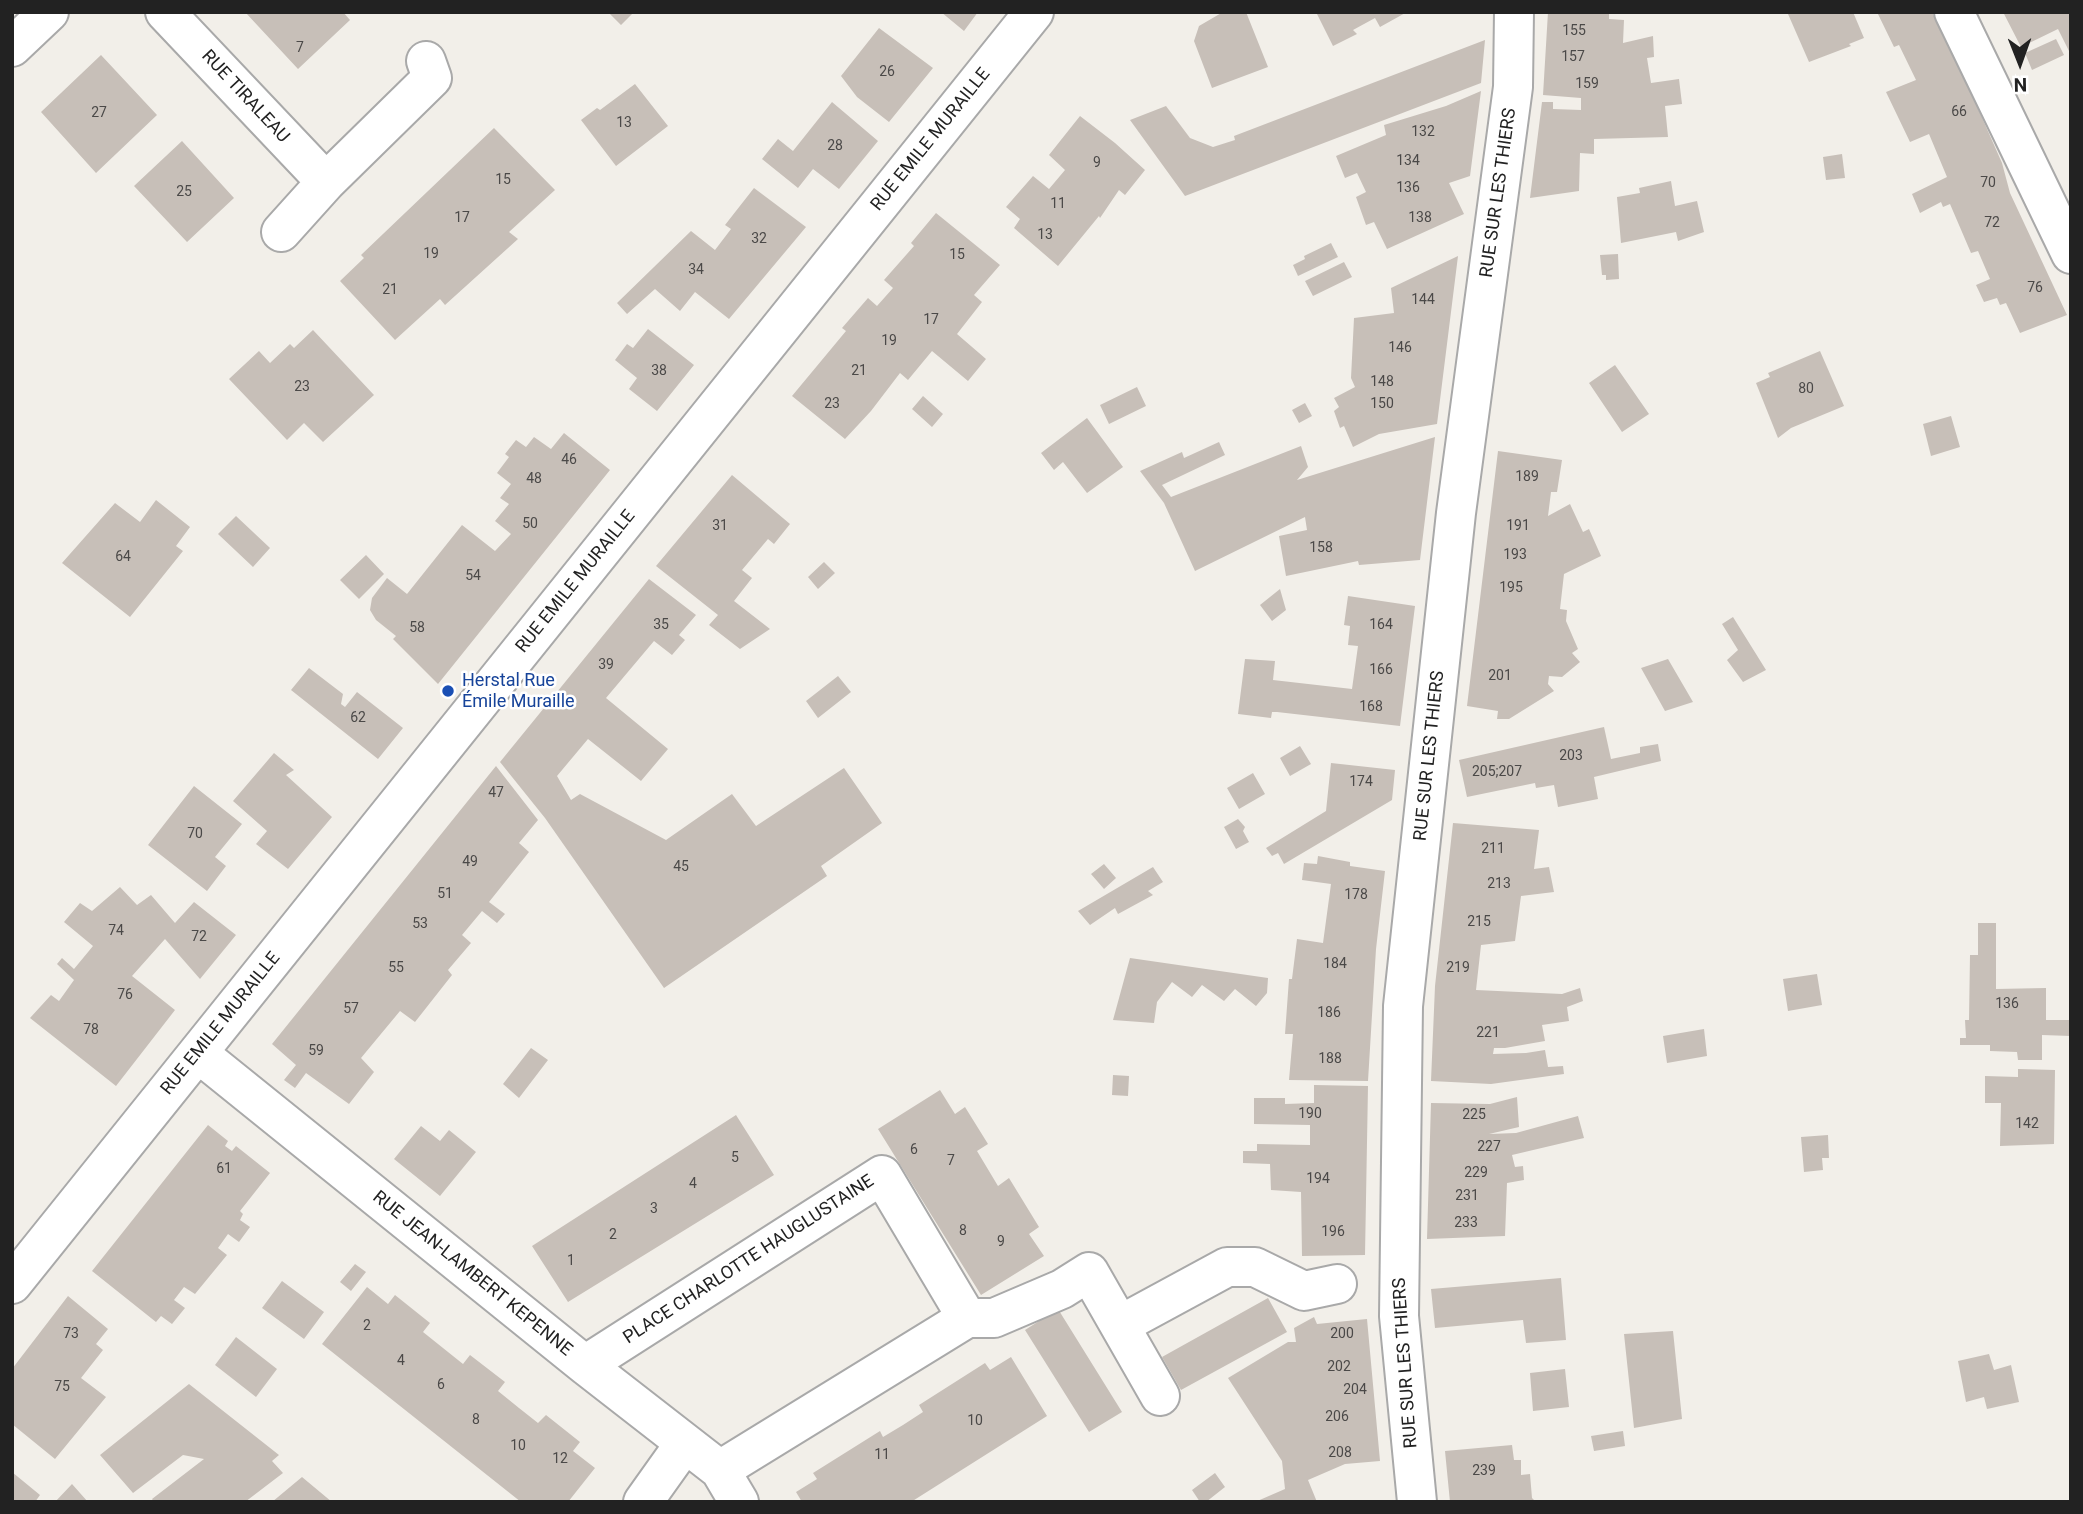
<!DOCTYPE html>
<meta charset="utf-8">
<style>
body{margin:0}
#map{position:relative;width:2083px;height:1514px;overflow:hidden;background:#f2efe9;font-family:Roboto,sans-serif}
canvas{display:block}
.frame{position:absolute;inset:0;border:14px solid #222;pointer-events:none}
.north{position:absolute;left:1985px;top:28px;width:70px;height:70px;-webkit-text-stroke:5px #fff;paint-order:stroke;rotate:179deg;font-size:19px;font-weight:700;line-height:28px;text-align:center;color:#222}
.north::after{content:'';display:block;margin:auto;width:24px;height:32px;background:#222;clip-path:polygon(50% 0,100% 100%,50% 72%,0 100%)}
</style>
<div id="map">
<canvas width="2083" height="1514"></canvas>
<div class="frame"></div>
<div class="north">N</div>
</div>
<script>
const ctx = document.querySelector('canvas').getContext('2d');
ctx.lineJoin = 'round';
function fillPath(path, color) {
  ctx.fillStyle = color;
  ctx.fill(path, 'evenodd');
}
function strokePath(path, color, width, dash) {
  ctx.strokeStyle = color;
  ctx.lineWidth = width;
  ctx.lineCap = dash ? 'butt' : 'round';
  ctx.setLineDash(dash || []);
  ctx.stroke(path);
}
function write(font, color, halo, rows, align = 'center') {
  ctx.font = font + ' Roboto,sans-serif';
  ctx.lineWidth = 5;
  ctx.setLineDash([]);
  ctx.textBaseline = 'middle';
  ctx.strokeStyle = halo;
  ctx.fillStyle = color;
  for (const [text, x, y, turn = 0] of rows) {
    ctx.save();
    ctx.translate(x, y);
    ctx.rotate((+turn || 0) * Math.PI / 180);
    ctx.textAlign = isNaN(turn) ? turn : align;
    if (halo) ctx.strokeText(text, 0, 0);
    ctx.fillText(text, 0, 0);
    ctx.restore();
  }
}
fillPath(new Path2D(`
 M245,12H343L350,20L298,69Z
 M608,12H634L621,25Z
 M941,12H978L964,31Z
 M1223,12H1246L1268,67L1212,88L1194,41L1199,26Z
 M1316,12H1407L1380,27L1375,18L1353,30L1357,34L1333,46Z
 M1548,12H1609V19L1624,20L1623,43L1653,36L1654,57L1647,58L1651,83L1679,79L1682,104L1665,106L1668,137L1594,139V154L1580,153L1579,191L1530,198L1542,102H1553V109L1581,110V98L1543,95Z
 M1792,12H1853L1864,38L1849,44L1851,46L1809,62L1788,14Z
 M1877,12H1932L1965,79L2002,163L2010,193L2067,315L2020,333L2006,303L2000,305L1997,298L1984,302L1976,285L1990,279L1978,251L1971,253L1950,204L1943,207L1941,202L1920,213L1912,194L1947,177L1929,134L1910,142L1886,92L1916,80L1899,45L1894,47Z
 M2003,12H2071V55L2058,29L2021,47Z
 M879,28L933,68L889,122L857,97L841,76Z
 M2056,39L2064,55L2032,70L2025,53Z
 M1485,40L1481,83L1185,196L1130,120L1166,106L1190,138L1213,147L1235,140L1234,136Z
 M101,55L157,115L96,173L41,112Z
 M635,84L668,126L616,166L581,120L597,108L600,110Z
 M1481,91L1470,176L1449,183L1464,214L1387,249L1374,222L1366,225L1356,197L1366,192L1357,173L1345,178L1336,156L1386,135L1384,125L1446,106Z
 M832,102L878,141L839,189L813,169L798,188L762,159L778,139L793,151Z
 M1080,116L1115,143L1145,170L1125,195L1119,190L1100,218L1099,216L1058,266L1014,228L1020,219L1006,207L1033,176L1049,189L1065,170L1049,155Z
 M494,128L555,190L509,232L518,239L445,305L440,299L395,340L340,281L364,258L361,255Z
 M182,141L234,198L187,242L134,186Z
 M1842,154L1845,178L1826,180L1823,157Z
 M1671,181L1675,206L1697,201L1704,232L1678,241L1676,232L1621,243L1617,197L1640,193L1639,188Z
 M754,188L806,227L729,319L695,292L680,311L655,289L627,314L617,303L691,231L715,250L731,229L725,225Z
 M936,213L1000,265L974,295L982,302L957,334L986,359L968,381L932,351L908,380L900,373L871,411L845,439L792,396L846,331L842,328L868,298L877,306L893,288L884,280L914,246L911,243Z
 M1331,243L1338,257L1298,276L1293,265L1305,259L1304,256Z
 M1618,254L1619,279L1606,280V275H1602L1600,255Z
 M1458,256L1437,424L1379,434L1353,447L1344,426L1340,428L1334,411L1339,407L1334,398L1355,387L1351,378L1354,318L1394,313L1391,288Z
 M1344,262L1352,277L1313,296L1305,281Z
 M648,329L694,365L657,411L629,389L637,378L615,360L627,344L633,348Z
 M313,330L374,395L323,442L304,423L287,440L229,379L259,351L270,363L290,344L294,348Z
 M1820,351L1844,406L1791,428L1778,438L1756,383L1770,377L1768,373Z
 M1615,365L1649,414L1622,432L1589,383Z
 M1137,387L1146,406L1109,424L1100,405Z
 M923,396L943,414L932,427L912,409Z
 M1305,403L1312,416L1299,423L1292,410Z
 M1951,416L1960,447L1931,456L1923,424Z
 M1087,418L1123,467L1087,493L1063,462L1054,470L1041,453Z
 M564,433L610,470L438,684L393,639L396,636L376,620L370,610L372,598L387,578L407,594L462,525L495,551L511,534L495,521L509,504L500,498L511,484L497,473L509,457L505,454L516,440L526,447L534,437L551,449Z
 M1435,437L1420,560L1359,565L1358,561L1286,576L1279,536L1307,530L1305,517L1195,571L1164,503L1140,471L1182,452L1184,458L1219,442L1225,455L1162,485L1171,497L1301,446L1308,467L1297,480Z
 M1498,451L1562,460L1557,492H1551L1548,516L1570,504L1583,532L1589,529L1601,556L1564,574L1560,609L1567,610L1566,621L1578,649L1572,653L1580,662L1562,677L1549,676L1548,684L1554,691L1509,719H1497L1498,711L1467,706Z
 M732,475L790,524L774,544L768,539L742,570L752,578L734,601L770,629L740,649L709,625L718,615L656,566Z
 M156,500L190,527L176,546L183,551L130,617L62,563L115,503L140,522Z
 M236,516L270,548L253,567L218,534Z
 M366,555L384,574L359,599L340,580Z
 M824,562L835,573L818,589L808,577Z
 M649,579L696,615L679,635L685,640L672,655L654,641L606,698L668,749L641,781L588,739L557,776L571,800L580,794L666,840L732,794L756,826L844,768L882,823L821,866L827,876L664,988L545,818L500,762Z
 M1280,589L1286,610L1272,621L1260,605Z
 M1348,596L1415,606L1400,726L1277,712H1272L1271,718L1238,714L1245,659L1275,661L1273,680L1352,689L1358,646L1348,645L1350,626L1344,625Z
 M1733,617L1766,670L1743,682L1727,660L1738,650L1722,624Z
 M1668,659L1693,702L1665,711L1641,668Z
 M309,668L343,694L341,704L345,707L357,692L403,728L378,759L291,690Z
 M838,676L851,692L818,718L806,701Z
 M1604,727L1611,759L1640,753V747L1658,744L1661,761L1594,777L1598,799L1558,807L1554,785L1536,788L1535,783L1467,797L1459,760Z
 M1300,746L1311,764L1290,776L1280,758Z
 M274,753L294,770L286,775L332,817L288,869L256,844L267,831L233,801Z
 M1331,763L1395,770L1392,800L1284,864L1278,853L1272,856L1266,848L1326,811Z
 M496,766L538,820L519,843L529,852L489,902L505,914L497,923L482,911L462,935L471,943L448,970L452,975L415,1022L400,1011L361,1058L374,1072L349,1104L306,1073L295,1088L284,1080L296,1065L272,1044Z
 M1253,773L1265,794L1239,809L1227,788Z
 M194,786L242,824L215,857L226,866L207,891L148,845Z
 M1238,819L1245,827L1243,831L1249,842L1236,849L1224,827Z
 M1453,823L1539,830L1534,869L1549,867L1554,892L1521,896L1515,941L1481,945L1476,990L1562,994L1580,988L1583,1001L1567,1007L1569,1021L1542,1025L1545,1041L1505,1048H1494L1493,1054L1526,1053L1545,1050L1548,1067L1563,1066L1564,1074L1491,1084L1431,1081L1435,986Z
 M1318,856L1350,862V866L1385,871L1376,949L1368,1081L1289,1080L1293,1034H1285L1289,979H1292L1297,939L1323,943L1331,884L1302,880L1304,863L1317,864Z
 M1104,864L1116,878L1104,889L1091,874Z
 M1153,867L1163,882L1148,891L1153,895L1118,914L1115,908L1090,925L1078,911Z
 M120,887L137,905L151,895L175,923L194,902L236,935L200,979L165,939L132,976L175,1010L116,1086L30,1018L51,995L59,1001L74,980L57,964L62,958L74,969L93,946L64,922L80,903L92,911Z
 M1978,923H1996V989L2046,988V1020H2071V1036L2042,1035V1060H2018L2017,1052L1990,1051V1045H1960V1038H1966L1965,1020H1969L1970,955H1978Z
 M1130,958L1268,978L1267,993L1256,1006L1235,989L1224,1001L1202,985L1192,997L1172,982L1157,1002L1154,1023L1113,1020Z
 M1817,974L1822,1005L1788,1011L1783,979Z
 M1704,1029L1707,1056L1667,1063L1663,1036Z
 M531,1048L548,1060L519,1098L503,1084Z
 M2018,1069L2055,1070L2054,1144L2000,1146L2001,1103H1985V1076L2018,1077Z
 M1113,1075L1129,1076L1128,1096L1112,1095Z
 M1314,1085L1368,1086L1365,1255L1302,1256L1301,1192L1271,1190L1270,1164L1243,1163V1151H1257V1144L1310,1145V1125L1254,1124V1098H1285V1104L1314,1103Z
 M940,1090L955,1114L965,1107L988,1144L977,1151L998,1186L1009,1178L1039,1227L1029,1234L1044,1256L981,1295L878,1129Z
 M1517,1097L1519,1127L1489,1134L1516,1133L1578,1116L1584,1138L1512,1155L1515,1167L1523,1166L1524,1180L1507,1183L1505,1236L1427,1239L1431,1103L1490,1104Z
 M736,1115L774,1175L568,1302L532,1246Z
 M208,1125L228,1141L225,1146L232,1151L236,1146L270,1173L240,1211L243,1214L240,1220L250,1227L239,1242L228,1234L218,1248L227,1255L195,1294L184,1287L174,1300L185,1308L172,1324L161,1316L156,1322L92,1271Z
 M421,1126L440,1141L449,1130L476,1152L440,1196L394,1159Z
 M1828,1135L1829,1158H1822L1823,1170L1804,1172L1801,1137Z
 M355,1264L366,1272L351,1291L340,1282Z
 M1561,1278L1566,1340L1526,1343L1523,1320L1435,1328L1431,1289Z
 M282,1281L324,1312L304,1339L262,1308Z
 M367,1287L388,1304L395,1295L430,1323L423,1332L463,1364L470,1355L505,1382L498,1391L519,1408L538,1423L546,1415L580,1442L573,1451L595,1468L568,1502H521L322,1344Z
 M68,1296L108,1329L96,1344L103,1350L81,1378L106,1397L55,1459L12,1424V1369Z
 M1268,1298L1287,1332L1181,1390L1162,1357Z
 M1058,1309L1122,1412L1089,1432L1025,1330Z
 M1314,1317L1317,1324L1367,1319L1380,1461L1345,1464L1308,1480L1317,1502H1255L1285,1489L1282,1461L1228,1378L1288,1342H1296L1294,1328Z
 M1673,1331L1682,1419L1634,1428L1624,1334Z
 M236,1337L277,1369L256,1397L215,1365Z
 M1989,1354L1994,1370L2011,1365L2019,1402L1987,1409L1984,1397L1966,1402L1958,1361Z
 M1011,1357L1047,1416L911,1502H802L796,1492L817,1479L813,1473L880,1431L883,1437L903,1425L923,1412L919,1405L985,1363L990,1370Z
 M1565,1369L1569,1407L1533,1411L1530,1373Z
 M189,1384L279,1455L272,1461L283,1473L245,1502H154L152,1499L204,1459L183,1455L133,1493L100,1455Z
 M1623,1431L1625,1446L1594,1451L1591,1436Z
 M1512,1445L1514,1460H1521V1475L1530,1474L1532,1498L1536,1502H1450L1445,1451Z
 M12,1472L40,1495L35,1502H12Z
 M1215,1473L1225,1487L1206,1502H1200L1192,1490Z
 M302,1477L332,1502H272Z
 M72,1484L88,1502H55Z`), '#c7bfb8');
const minor = new Path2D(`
 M165,12L326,182L432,78L426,61
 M1954,12L2071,254
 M12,47L49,12
 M281,232L326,182
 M198,1053L585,1365L720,1470L739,1502
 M12,1284L1034,12
 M967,1318H994L1062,1289L1089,1272L1160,1396
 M1120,1325L1227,1267H1255L1304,1291L1337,1284
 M585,1365L882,1175L967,1318L720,1470
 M643,1502L685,1443
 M1417,1502L1399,1316L1403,1006L1456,513L1513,87L1514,12`);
strokePath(minor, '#a9a9a9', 42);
strokePath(minor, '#fff', 38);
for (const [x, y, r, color] of [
 [448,691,7,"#1a4fb4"]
]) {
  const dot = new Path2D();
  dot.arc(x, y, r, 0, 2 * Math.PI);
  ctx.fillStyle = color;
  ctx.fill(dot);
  strokePath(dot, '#fff', 2.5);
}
write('14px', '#4b4948', null, [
 ["155",1574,31],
 ["7",300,48],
 ["157",1573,57],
 ["26",887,72],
 ["159",1587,84],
 ["66",1959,112],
 ["27",99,113],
 ["13",624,123],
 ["132",1423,132],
 ["28",835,146],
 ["134",1408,161],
 ["9",1097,163],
 ["15",503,180],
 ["70",1988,183],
 ["136",1408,188],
 ["25",184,192],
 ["11",1058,204],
 ["17",462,218],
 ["138",1420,218],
 ["72",1992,223],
 ["13",1045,235],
 ["32",759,239],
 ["19",431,254],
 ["15",957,255],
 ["34",696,270],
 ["76",2035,288],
 ["21",390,290],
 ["144",1423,300],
 ["17",931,320],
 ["19",889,341],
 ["146",1400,348],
 ["38",659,371],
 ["21",859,371],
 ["148",1382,382],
 ["23",302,387],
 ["80",1806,389],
 ["23",832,404],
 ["150",1382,404],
 ["46",569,460],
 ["189",1527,477],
 ["48",534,479],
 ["50",530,524],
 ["31",720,526],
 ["191",1518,526],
 ["158",1321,548],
 ["193",1515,555],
 ["64",123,557],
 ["54",473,576],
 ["195",1511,588],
 ["35",661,625],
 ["164",1381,625],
 ["58",417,628],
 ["39",606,665],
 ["166",1381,670],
 ["201",1500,676],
 ["168",1371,707],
 ["62",358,718],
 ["203",1571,756],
 ["205;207",1497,772],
 ["174",1361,782],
 ["47",496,793],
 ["70",195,834],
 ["211",1493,849],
 ["49",470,862],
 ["45",681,867],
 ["213",1499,884],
 ["51",445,894],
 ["178",1356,895],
 ["215",1479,922],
 ["53",420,924],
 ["74",116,931],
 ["72",199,937],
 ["184",1335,964],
 ["55",396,968],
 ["219",1458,968],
 ["76",125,995],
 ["136",2007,1004],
 ["57",351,1009],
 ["186",1329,1013],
 ["78",91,1030],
 ["221",1488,1033],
 ["59",316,1051],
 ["188",1330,1059],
 ["190",1310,1114],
 ["225",1474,1115],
 ["142",2027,1124],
 ["227",1489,1147],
 ["6",914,1150],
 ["5",735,1158],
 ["7",951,1161],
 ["61",224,1169],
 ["229",1476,1173],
 ["194",1318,1179],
 ["4",693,1184],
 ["231",1467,1196],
 ["3",654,1209],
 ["233",1466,1223],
 ["8",963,1231],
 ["196",1333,1232],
 ["2",613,1235],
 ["9",1001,1242],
 ["1",571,1261],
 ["2",367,1326],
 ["73",71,1334],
 ["200",1342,1334],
 ["4",401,1361],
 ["202",1339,1367],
 ["6",441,1385],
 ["75",62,1387],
 ["204",1355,1390],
 ["206",1337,1417],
 ["8",476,1420],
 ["10",975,1421],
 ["10",518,1446],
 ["208",1340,1453],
 ["11",882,1455],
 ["12",560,1459],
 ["239",1484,1471]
]);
write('18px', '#222', '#fff', [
 ["RUE TIRALEAU",245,97,47],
 ["RUE EMILE MURAILLE",931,140,-51],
 ["RUE SUR LES THIERS",1499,193,-82],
 ["RUE EMILE MURAILLE",576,582,-51],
 ["RUE SUR LES THIERS",1430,756,-84],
 ["RUE EMILE MURAILLE",221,1024,-51],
 ["PLACE CHARLOTTE HAUGLUSTAINE",749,1260,-33],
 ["RUE JEAN-LAMBERT KEPENNE",472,1274,39],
 ["RUE SUR LES THIERS",1406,1363,-94]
]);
write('18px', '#164399', '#fff', [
 ["Herstal Rue",462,681],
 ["Émile Muraille",462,702]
], 'left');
</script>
